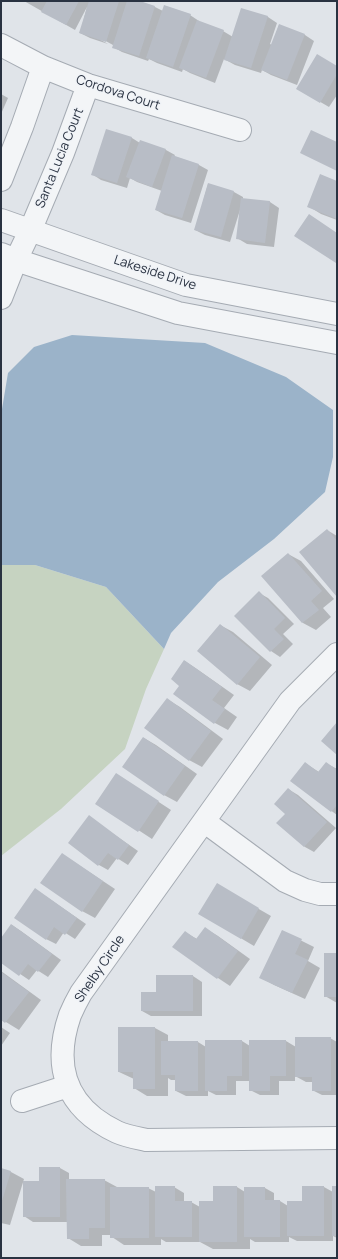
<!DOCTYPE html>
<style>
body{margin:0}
#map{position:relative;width:338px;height:1259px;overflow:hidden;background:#e0e4e9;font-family:Manrope,sans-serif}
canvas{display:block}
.frame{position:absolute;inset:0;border:2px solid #293241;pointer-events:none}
</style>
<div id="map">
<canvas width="338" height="1259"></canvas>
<div class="frame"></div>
</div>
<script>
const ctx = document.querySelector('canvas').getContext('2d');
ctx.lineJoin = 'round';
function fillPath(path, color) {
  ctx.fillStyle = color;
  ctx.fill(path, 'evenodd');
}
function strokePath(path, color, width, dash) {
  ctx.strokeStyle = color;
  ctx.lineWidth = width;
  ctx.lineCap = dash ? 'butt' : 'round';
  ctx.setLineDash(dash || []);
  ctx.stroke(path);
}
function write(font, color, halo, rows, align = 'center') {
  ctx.font = font + ' Manrope,sans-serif';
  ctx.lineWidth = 3;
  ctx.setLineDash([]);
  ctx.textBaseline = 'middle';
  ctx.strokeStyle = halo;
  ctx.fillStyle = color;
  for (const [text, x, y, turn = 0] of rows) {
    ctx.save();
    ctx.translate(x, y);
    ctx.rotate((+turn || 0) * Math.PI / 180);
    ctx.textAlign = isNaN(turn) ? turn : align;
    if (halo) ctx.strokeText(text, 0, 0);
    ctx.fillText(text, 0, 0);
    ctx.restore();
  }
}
fillPath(new Path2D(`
 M1,565H35L106,587L164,649L146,689L125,749L61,809L1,856Z`), '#c6d3c1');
fillPath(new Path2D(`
 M72,335L205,343L286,377L333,410V457L325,492L274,539L218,582L171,633L164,649L106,587L35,565H1V415L8,373L34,347Z`), '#9bb3c9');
fillPath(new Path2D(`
 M24,1H137L155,7L163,11L190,15L199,21V22L223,31L233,37L242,9L268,17L277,23L270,44L272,45L279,25L305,35L314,41L297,85L271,75L262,70L261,73L235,65L224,59L215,83L190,73L183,69L182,72L157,63L149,59L148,61L122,52L113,47V45L102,39L101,40L108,44L90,38L80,33L87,7L75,30Z
 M337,67V95L329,107L298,89Z
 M1,94L8,98L1,114Z
 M107,130L132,138L140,143L166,150L175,155L174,157L199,165L208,170L191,223L165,215L156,210L162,191L137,182L130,178L127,188L101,180L92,174Z
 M337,182V220L321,214L308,206Z
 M208,184L234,192L243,197V199L270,202L279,208L274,247L247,244L237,238L240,210L230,242L205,235L195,230Z
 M327,530L337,536V595Z
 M288,554L301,561L334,599L323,608L331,617L316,630L303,623L263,576Z
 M259,593L268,598L294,624L283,634L293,644L280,657L271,651L235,616Z
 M220,625L233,632L272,665L250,691L237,684Z
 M185,661L197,669L234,695L224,708L237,717L228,730L215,723L181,685Z
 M167,699L180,707L223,739L202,767L189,760Z
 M144,738L156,745L197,774L177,802L164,795Z
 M305,763L319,772L326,763L337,769V815L291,781Z
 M116,774L171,810L152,839L97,803Z
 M288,789L298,795L336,828L314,852L305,847L278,823L286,814Z
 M89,817L138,851L128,865L117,858L108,870L99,865Z
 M62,854L115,889L95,918L82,911Z
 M217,885L271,916L254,946L200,914Z
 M44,895L86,924L75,939L64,932L56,944L46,939Z
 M12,925L21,931L61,960L48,977L37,970L29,980L1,961V939Z
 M205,928L218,936L250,959L230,986L218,978L174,947L185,932L197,939Z
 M282,931L314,947L308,961L320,968L305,999L274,985L261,978Z
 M337,954V1003L325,996Z
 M1,971L41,1000L19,1030L1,1019Z
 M193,976L202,982V1016H151L142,1011L157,993Z
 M1,1027L10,1033L1,1046Z
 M155,1028L168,1035V1042H198L206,1047L242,1041L250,1046L286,1041L296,1047L330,1038L337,1042V1095H322L312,1090V1082H306L295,1076V1081H279V1095H260L250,1090V1081H236V1095H216L208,1091V1096H186L176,1091V1080H171L168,1078V1096H147L134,1088V1079L119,1072Z
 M60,1168L69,1173V1180H104L117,1187L148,1188L156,1192L174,1187L184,1193V1202H191L200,1207L214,1202L237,1187L245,1192L265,1188L274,1193V1201H280L288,1206L303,1202V1187H324L333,1192L337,1187V1238L333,1236V1241H297L289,1237V1242H255L250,1239V1249H213L200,1242H166L161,1239V1245H124L112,1237V1235H102V1246H81L68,1238V1222H33L24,1216L40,1182Z
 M1,1169L11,1172L24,1179L10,1225L1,1223Z`), '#0003');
fillPath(new Path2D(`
 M47,1H79L66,25L41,12Z
 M89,1H119L106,42L79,33Z
 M127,1H140L155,6L139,56L112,48Z
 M164,5L191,14L173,67L146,58Z
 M241,8L268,16L251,68L224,60Z
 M197,20L224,30L206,78L179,68Z
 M279,24L305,34L287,80L261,70Z
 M317,54L337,66V74L320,103L296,89Z
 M106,129L132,137L117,183L91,175Z
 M311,130L337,142V171L300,153Z
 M140,140L166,149L152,187L126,177Z
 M172,155L199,164L182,218L155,210Z
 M320,174L337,181V219L307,207Z
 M208,183L234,191L221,237L194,230Z
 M241,198L270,201L265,243L236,239Z
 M309,214L337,233V262L336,263L294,236Z
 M327,529L337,541V597L299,552Z
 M288,553L322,591L311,601L319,610L302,623L261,576Z
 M259,591L285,618L274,629L284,639L270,652L234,616Z
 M220,624L260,657L237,685L197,651Z
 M184,660L222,687L212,700L225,709L214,724L173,694L179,686L171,679Z
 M167,698L211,731L189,761L144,728Z
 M337,722V755L321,741Z
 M143,737L185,766L164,796L122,767Z
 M305,762L318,772L326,762L337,770V805L331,812L290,781Z
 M116,773L159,801L138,832L95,804Z
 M288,788L327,822L304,847L276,823L285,814L274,804Z
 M89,815L129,845L118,860L108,853L98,866L68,843Z
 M62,853L103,881L82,912L40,883Z
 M217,883L259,908L241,939L198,914Z
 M35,888L77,918L65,935L54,927L46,940L14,918Z
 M11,924L52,954L38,972L28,964L19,976L1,963V938Z
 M205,927L238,951L217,979L172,947L185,931L196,939Z
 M282,930L302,939L295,954L308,960L292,993L259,978Z
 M324,953H337V997H324Z
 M1,972L29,992L5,1023L1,1020Z
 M156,975H193V1011H141V992H156Z
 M118,1027H155V1089H133V1072H118Z
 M295,1037H331V1091H312V1077H295Z
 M205,1040H242V1076H227V1091H205Z
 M249,1040H286V1076H270V1091H249Z
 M161,1041H198V1091H175V1075H161Z
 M39,1167H60V1217H23V1181H39Z
 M1,1168L11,1171L1,1204Z
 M66,1179H105V1228H89V1239H67Z
 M155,1186H175V1201H192V1237H155Z
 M213,1186H237V1242H199V1201H213Z
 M302,1186H324V1236H287V1201H302Z
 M332,1186H337V1236H332Z
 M110,1187H149V1238H110Z
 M244,1187H265V1200H280V1237H244Z`), '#b8bdc6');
const minor = new Path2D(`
 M1,45L43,67L88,85L240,130
 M1,180L22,127L43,67
 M1,298L16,260L30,231L63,153L88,85
 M337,654L290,701L81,993C77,1000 73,1008 70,1015C52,1067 66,1108 117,1132C126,1136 137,1138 146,1140L337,1138
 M205,822L285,881L305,890L320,894H337
 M22,1101L68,1086`);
const tertiary = new Path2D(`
 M1,220L186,285L337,314
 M1,254L16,260L178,313L337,343`);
strokePath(minor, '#a5abb3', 24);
strokePath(tertiary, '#a5abb3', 24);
strokePath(minor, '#f3f5f7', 22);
strokePath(tertiary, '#f3f5f7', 22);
write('13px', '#293241', '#f0f3f7', [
 ["Cordova Court",118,93,18],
 ["Santa Lucia Court",60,158,-68],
 ["Lakeside Drive",155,273,18],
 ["Shelby Circle",100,969,-56]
]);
</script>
